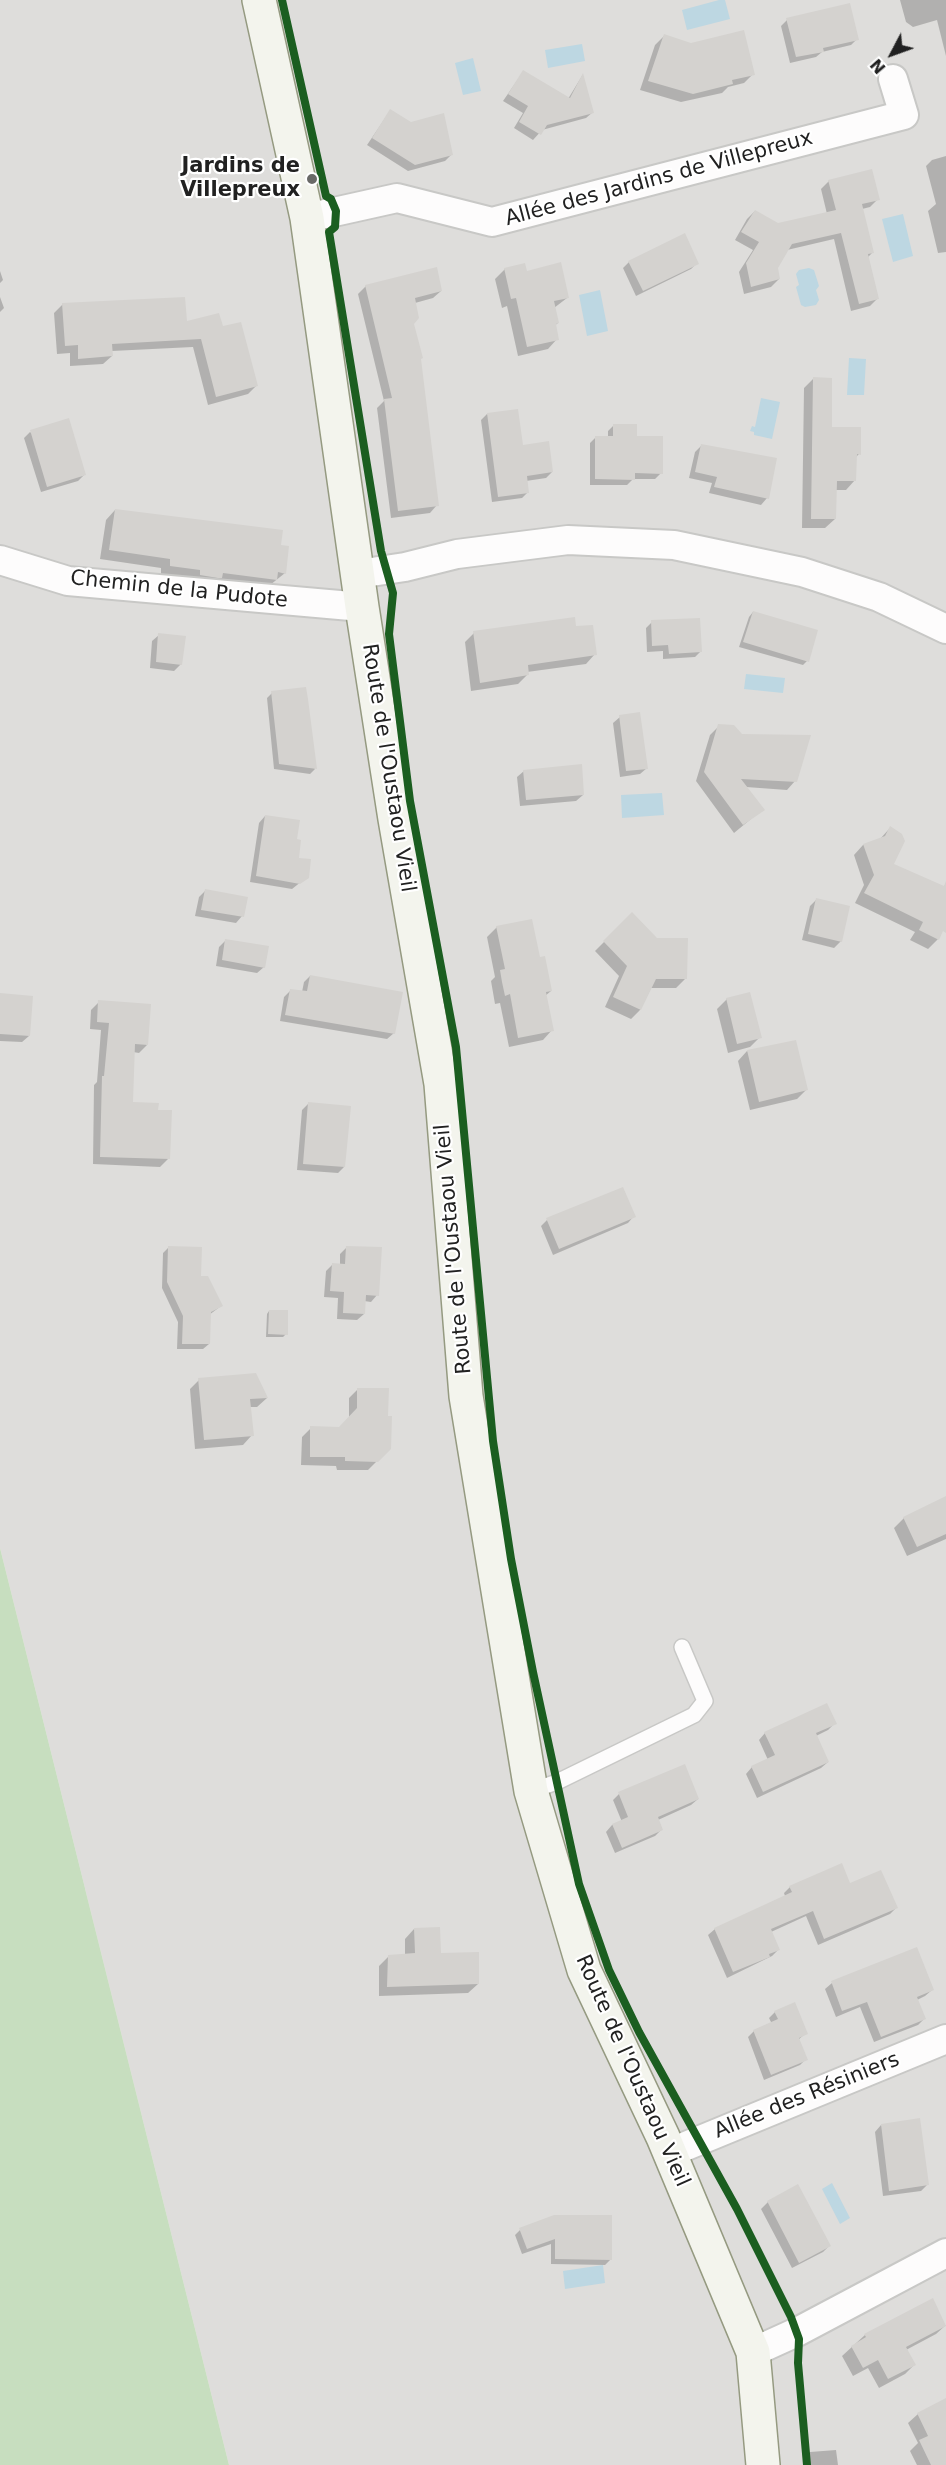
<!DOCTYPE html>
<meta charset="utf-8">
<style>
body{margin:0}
#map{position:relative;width:946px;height:2465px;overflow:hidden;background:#efeeea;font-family:"DejaVu Sans",sans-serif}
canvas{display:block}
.north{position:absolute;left:862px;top:24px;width:60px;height:60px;-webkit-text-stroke:4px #fff;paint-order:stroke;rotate:229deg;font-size:16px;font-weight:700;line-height:24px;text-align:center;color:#212121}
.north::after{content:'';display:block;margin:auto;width:21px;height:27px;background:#212121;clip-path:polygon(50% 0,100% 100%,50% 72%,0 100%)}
</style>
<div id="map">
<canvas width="946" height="2465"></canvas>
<div class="north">N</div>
</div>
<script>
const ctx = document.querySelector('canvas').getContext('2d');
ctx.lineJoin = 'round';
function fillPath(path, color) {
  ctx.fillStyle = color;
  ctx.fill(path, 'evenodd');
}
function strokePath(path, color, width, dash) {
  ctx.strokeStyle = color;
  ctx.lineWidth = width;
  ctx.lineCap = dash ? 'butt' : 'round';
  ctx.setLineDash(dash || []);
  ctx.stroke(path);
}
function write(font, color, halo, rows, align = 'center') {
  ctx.font = font + ' "DejaVu Sans",sans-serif';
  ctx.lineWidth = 4.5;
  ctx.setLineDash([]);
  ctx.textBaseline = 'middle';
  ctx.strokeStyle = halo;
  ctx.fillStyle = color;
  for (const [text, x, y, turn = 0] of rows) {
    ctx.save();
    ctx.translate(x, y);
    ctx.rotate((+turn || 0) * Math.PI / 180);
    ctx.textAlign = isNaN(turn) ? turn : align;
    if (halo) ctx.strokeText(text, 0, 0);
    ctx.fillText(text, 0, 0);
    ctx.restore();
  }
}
fillPath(new Path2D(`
 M0,0H946V2465H229L0,1548Z`), '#dedddb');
fillPath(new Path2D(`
 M0,1548L229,2465H0Z`), '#c7debf');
fillPath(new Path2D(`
 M719,0H725L730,19L687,30L682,10Z
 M582,44L585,61L548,68L545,50Z
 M473,58L481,91L463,95L455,63Z
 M903,214L913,256L893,262L882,219Z
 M809,268L814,270L819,286L816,290L819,300L816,305L805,307L801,305L796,287L799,285L796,274L799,270Z
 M600,290L608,331L587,336L579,295Z
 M849,358L866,359L864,395H847Z
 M761,398L780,402L772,439L754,435V432L750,431L752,426L755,427Z
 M746,674L785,678L783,693L744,689Z
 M662,793L664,815L622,818L621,795Z
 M832,2183L850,2218L840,2224L822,2189Z
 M603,2265L605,2283L565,2289L563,2271Z`), '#bdd7e2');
fillPath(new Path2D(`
 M900,0H946V56L937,20L913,27L906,22Z
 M787,20L857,39L851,45L822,52L816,57L790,63L781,26Z
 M664,36L753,74L744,83L728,87L722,93L681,102L640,90L655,45Z
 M523,72L568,99L582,76L593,112L586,118L542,130L533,140L514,128L523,113L503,101Z
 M390,111L452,154L445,161L408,171L367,145Z
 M946,156V252L938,253L928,211L936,204L926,166L932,160Z
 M829,181L878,199L870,207L862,209L873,252L868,257L878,298L870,306L851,311L834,239L787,250L776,267L779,279L771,287L744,294L739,272L753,250L735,240L747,219L755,211L777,225L827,214L821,189Z
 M629,262L697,263L691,269L636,296L623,268Z
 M505,269L567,298L554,308L558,323L554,326L557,339L548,349L518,356L507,306L502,308L495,279Z
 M0,271L3,280L0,283Z
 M366,286L441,291L433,298L415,303L412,324L419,360L437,505L430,513L391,518L377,408L384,401L358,294Z
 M0,297L4,308L0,312Z
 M63,304L222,328L257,385L248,394L208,405L193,347L112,351V356L103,364L70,366V353L57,354L54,313Z
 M813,379L830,428L859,454L855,458V480L846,490H835V519L825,528H802L804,388Z
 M487,414L552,472L546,478L526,481L528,492L522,498L492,502L481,420Z
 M614,425L635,437L661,473L655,479H633L627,485H590V443L596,437H608V431Z
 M30,432L85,474L78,481L41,492L24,438Z
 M701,446L767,498L761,505L709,493L712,483L689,478L695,452Z
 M115,510L279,546L285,573L265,589L161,575V568L100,559L106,520Z
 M753,612L807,661L803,665L739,647L749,617Z
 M652,622L701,651L695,657L663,659V651L647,652L646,628Z
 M575,628L595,654L586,664L527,672V675L518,684L471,691L465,642L474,633Z
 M159,635L181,664L174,671L150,668L152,641Z
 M272,693L315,769L310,774L274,769L267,698Z
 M620,717L647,768L640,774L620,777L613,723Z
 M719,726L741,736L795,781L787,790L746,787L763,809L734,833L696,781L710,735Z
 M524,771L583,795L576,801L520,806L517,777Z
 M265,816L296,840L297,860L307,877L292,889L250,882L259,823Z
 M890,828L891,865L942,887L946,885V921L938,939L928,949L910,940L915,932L855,903L864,885L854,855L863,845L880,839Z
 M205,891L242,916L236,923L195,916L199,897Z
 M816,900L841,941L834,948L802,940L810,906Z
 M632,914L685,979L676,988H651L640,1010L631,1019L605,1007L619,976L595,951Z
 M497,927L539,959L551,991L545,996L552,1030L543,1040L509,1047L500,1003L495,1004L491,981L495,977L487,937Z
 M226,940L264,967L257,973L216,966L219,947Z
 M310,976L394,1033L387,1039L280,1021L284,997L291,990L302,992L304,982Z
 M0,995L29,1036L22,1042L0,1041Z
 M727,999L760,1037L750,1047L728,1053L717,1009Z
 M99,1002L147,1045L139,1053L133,1052L131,1103L157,1111L168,1159L160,1167L93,1164L94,1085L97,1082L101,1030L90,1029L91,1010Z
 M747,1051L806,1090L797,1099L750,1110L738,1061Z
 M308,1104L344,1167L338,1173L297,1170L302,1110Z
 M634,1216L628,1223L553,1255L541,1226L547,1220Z
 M347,1247L377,1295L371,1302L364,1301V1314L357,1320L337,1319L338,1298L324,1297L326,1271L332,1265H340V1254Z
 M168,1248L199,1277L221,1306L209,1315V1344L203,1349H177L178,1322L162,1288L163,1253Z
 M269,1311L286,1334L283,1337H266L267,1314Z
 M199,1380L267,1398L257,1407H250L252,1435L243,1445L195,1449L190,1389Z
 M358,1389L387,1418L390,1448L368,1470H337L336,1466L301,1465L302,1437L311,1428H339L349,1419V1398Z
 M946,1498V1539L907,1556L894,1528L904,1518Z
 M835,1723L828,1730L816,1736L828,1762L821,1768L757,1798L746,1774L752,1767L768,1760L759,1740L765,1733Z
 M619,1794L698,1799L691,1805L658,1820L662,1829L655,1836L615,1853L606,1832L612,1825L622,1822L613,1800Z
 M849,1885L896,1908L890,1914L818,1945L806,1916L771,1932L778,1950L772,1956L727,1978L708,1935L715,1929L785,1896L784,1893L790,1887Z
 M414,1929L440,1955L478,1984L468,1993L379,1996V1966L388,1957L405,1955V1939Z
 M916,1949L932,1990L925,1996L917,2000L924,2019L918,2025L874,2042L860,2007L836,2017L825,1989L832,1983Z
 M775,2012L806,2033L798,2040L806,2059L800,2065L764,2080L748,2037L754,2031L772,2024L769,2018Z
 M881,2125L927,2185L921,2191L883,2196L875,2132Z
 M768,2202L829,2246L823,2252L792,2268L761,2209Z
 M611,2216V2259L605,2265L551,2264V2244L522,2254L515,2235L520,2230Z
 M946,2325L936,2334L906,2350L914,2365L905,2374L879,2388L868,2368L853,2376L842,2356L865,2335Z
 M946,2400V2465H917L910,2451L918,2443L908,2423L918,2414Z
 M836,2450L838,2465H805L804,2459L810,2452Z`), '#0003');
fillPath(new Path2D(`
 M850,3L859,40L823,48L824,52L796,57L786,18Z
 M744,30L755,75L732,80L733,84L693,94L648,81L664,34L691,43Z
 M523,70L570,98L583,73L594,113L547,125L541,135L519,122L528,106L508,94Z
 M390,109L411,122L444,113L453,155L415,165L372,138Z
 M872,169L880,200L862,204L874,253L868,254L879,299L859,304L841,233L792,244L778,268L780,279L751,287L746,263L759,242L741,232L755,210L778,223L836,210L828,180Z
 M685,233L699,264L643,291L628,261Z
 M561,262L569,298L554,301L559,323L556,324L559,340L527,347L516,298L511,299L504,268L525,263L527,271Z
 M437,267L442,291L415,298L419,318L414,324L423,358L421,359L439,506L398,511L384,399L392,398L365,285Z
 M185,297L187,321L219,313L223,326L241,322L258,386L216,397L201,339L112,344L113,356L78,359V345L65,346L62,303Z
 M813,377L832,378V427H861V455L857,454L856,481H837L836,519H811Z
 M518,409L523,445L549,441L553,472L527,476L529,493L498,497L487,413Z
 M69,418L86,475L47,487L30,430Z
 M613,424H637V436H663V474L635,473V480L595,479V436H613Z
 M701,444L777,458L769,499L714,487L717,477L695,472Z
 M115,509L283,530L281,545L289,546L286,574L278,572L277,580L223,573L222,578H218L200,575V570L170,566V559L109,550Z
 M753,611L818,630L809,662L743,642Z
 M575,617L576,626L593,625L597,655L528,665L529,675L480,683L473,631Z
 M700,618L702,652L669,654L668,645L652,646L651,620Z
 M158,633L186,636L182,665L156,662Z
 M306,687L308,699L317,769L279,764L278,754L271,691Z
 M640,712L648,769L626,771L619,715Z
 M718,724L734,725L742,734L811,735L797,782L741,779L765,810L743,825L704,772Z
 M582,764L584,795L526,800L523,770Z
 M265,815L300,820L297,839L301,840L299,858L311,859L309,878L300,884L256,876Z
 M890,826L902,834L905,841L894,864L944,886L946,881V933L943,931L939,940L919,930L923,922L864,893L874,875L863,844L885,836Z
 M205,889L248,897L244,917L201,910Z
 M816,898L850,906L842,942L808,934Z
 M632,912L657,938H688L687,979H656L641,1010L613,997L627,966L603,941Z
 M532,919L540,957L545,956L552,991L546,992L554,1031L518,1038L510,994L505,996L502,982L500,970L505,969L496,926Z
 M225,939L269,946L265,968L222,960Z
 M310,975L403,992L395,1034L285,1015L290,989L307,991Z
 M750,992L762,1038L737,1044L726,998Z
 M0,993L33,996L30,1036L0,1034Z
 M98,1000L151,1004L148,1045L135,1044L133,1102L159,1103L158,1110H172L170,1159L100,1157L102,1076H104L109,1023L97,1022Z
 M796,1040L808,1090L759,1102L747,1050Z
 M308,1102L351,1106L345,1167L303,1164Z
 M623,1187L636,1217L559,1249L546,1218Z
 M168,1246L202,1247L201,1276H208L223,1306L211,1312L210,1344H182L183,1316L167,1282Z
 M346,1246L382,1247L379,1296L366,1295L365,1314L343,1313L344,1292L330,1291L332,1263L345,1264Z
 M269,1310H288V1335L268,1334Z
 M256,1373L268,1398L250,1399L254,1436L204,1440L198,1378Z
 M357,1388H389L388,1416H392L391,1449L378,1462L345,1461V1457H310V1426L339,1427L357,1408Z
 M946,1496V1534L917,1547L903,1517Z
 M827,1703L837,1724L816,1733L829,1762L763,1792L751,1766L775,1755L764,1732Z
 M685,1764L699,1799L658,1817L663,1830L622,1848L612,1824L628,1817L618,1792Z
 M842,1863L850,1883L881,1870L898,1908L824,1939L813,1911L771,1929L780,1950L769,1954L770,1957L733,1972L714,1928L792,1892L789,1886Z
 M440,1927L441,1953L479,1952V1984L387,1987L388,1955L415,1953L414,1928Z
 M917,1947L934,1990L917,1997L926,2019L881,2037L867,2002L842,2011L831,1981Z
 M795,2002L808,2034L799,2038L808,2060L771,2075L753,2030L778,2019L774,2011Z
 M920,2118L929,2185L889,2191L881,2124Z
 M798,2184L831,2246L799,2263L767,2201Z
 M554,2215H612V2260L555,2259V2239L527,2249L519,2228Z
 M933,2298L946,2326L906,2347L916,2365L888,2379L878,2360L863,2368L851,2346L866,2337L864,2334Z
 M946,2398V2465H931L919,2440L928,2436L917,2413Z`), '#d4d2cf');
const lane = new Path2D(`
 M531,1791L557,1782L694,1715L705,1701L682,1647`);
const street = new Path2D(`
 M307,218L397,198L492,222L904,115L893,79
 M0,560L68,581L362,607
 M358,574L405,567L457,554L568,540L674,545L802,572L879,597L946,629
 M669,2153L946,2039
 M753,2352L797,2332L946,2253`);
const secondary = new Path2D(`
 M259,0L307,218L362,607L395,819L441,1084L466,1396L531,1791L584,1970L663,2137L753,2352L763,2465`);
strokePath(lane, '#c8c8c6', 18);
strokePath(street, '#c8c8c6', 32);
strokePath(secondary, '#959a81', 36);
strokePath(lane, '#fdfcfc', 15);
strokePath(street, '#fdfcfc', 28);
strokePath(secondary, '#f3f4ed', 33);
strokePath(new Path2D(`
 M282,0L326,196L331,199L336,211L335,227L329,232L381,551L393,593L389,634L410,801L456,1047L493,1441L511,1559L533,1672L579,1884L609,1970L639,2032L737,2209L791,2317L799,2339L798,2363L807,2465`), '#1b5e20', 8);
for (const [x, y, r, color] of [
 [312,179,6,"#696967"]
]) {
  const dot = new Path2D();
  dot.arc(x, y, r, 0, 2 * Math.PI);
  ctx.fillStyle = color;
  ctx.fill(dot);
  strokePath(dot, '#fff', 2);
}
write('bold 21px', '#212121', '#fff', [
 ["Jardins de",300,167],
 ["Villepreux",300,191]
], 'right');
write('21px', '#212121', '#fff', [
 ["Allée des Jardins de Villepreux",659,179,-15],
 ["Chemin de la Pudote",179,590,6],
 ["Route de l'Oustaou Vieil",388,768,81],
 ["Route de l'Oustaou Vieil",454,1249,-95],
 ["Route de l'Oustaou Vieil",632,2071,66],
 ["Allée des Résiniers",807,2096,-22]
]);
</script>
